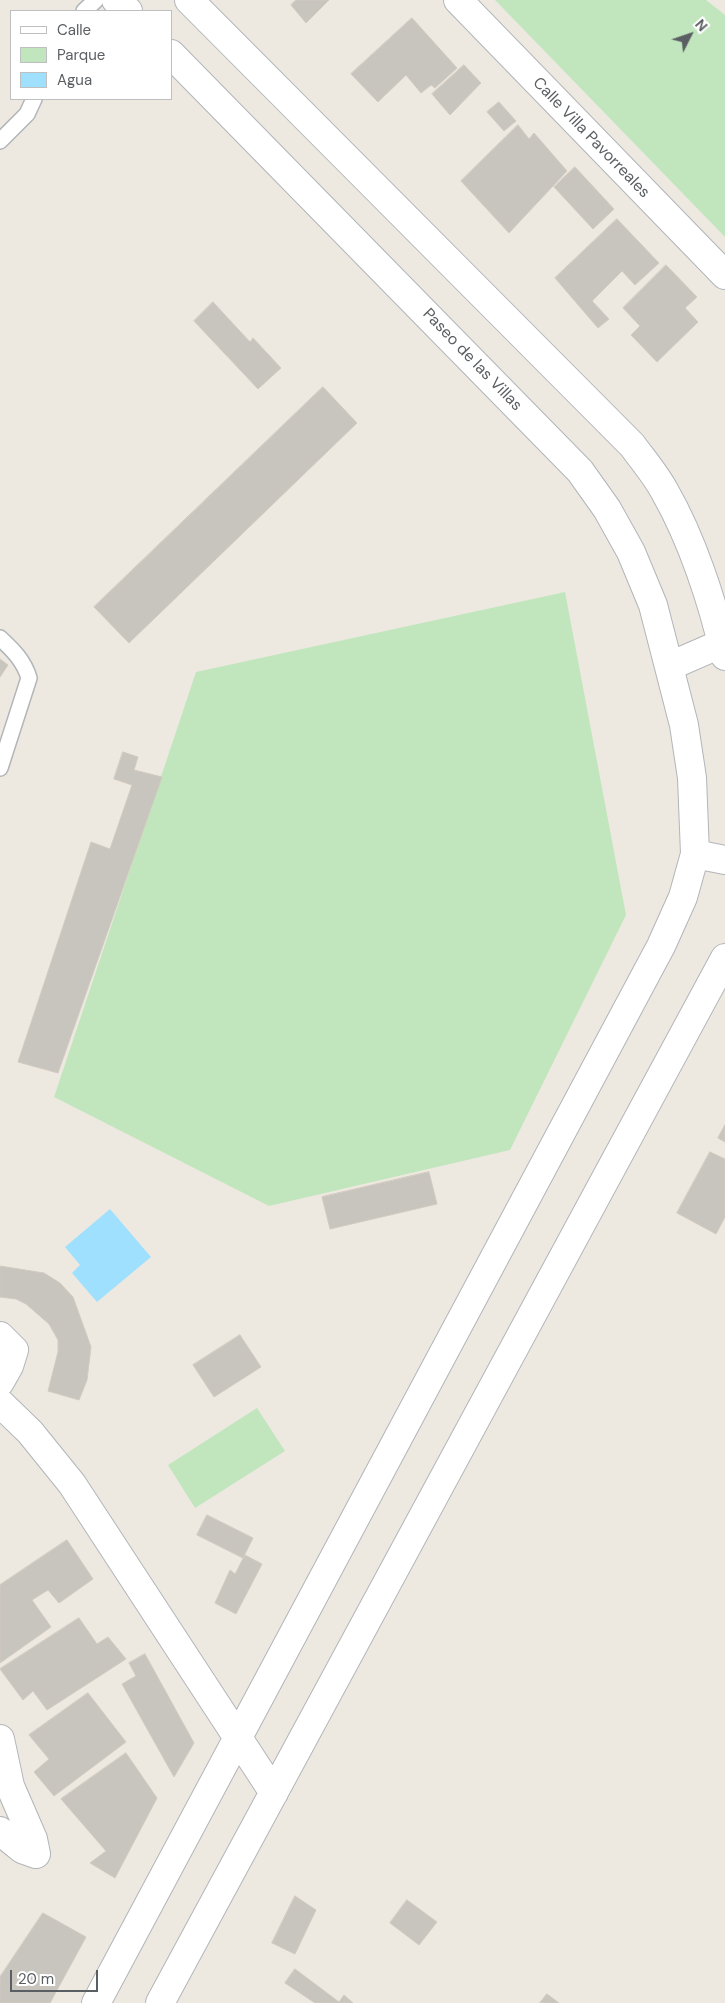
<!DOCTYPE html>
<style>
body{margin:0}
#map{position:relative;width:725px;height:2003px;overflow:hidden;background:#ede9e1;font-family:"DM Sans",sans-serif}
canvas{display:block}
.legend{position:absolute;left:10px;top:10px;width:162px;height:90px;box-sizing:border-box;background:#fff;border:1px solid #bdbfc1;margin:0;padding:6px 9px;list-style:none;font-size:15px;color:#5a5f63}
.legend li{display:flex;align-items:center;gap:10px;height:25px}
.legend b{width:25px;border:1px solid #bdbfc1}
.north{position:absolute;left:665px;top:10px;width:50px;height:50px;-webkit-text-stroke:4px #fff;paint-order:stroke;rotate:49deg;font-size:14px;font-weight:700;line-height:20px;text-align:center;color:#5a5f63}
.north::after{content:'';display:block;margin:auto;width:18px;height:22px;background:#5a5f63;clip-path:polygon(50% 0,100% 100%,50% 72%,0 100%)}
.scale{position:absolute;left:10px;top:1970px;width:88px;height:22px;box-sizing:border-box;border:2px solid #5a5f63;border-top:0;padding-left:6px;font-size:15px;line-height:18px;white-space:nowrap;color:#5a5f63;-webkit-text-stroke:4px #fff;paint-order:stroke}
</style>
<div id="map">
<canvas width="725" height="2003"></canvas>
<ul class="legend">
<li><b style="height:6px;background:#fff"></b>Calle</li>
<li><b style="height:14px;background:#c1e6bd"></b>Parque</li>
<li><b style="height:14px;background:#9fe0ff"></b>Agua</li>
</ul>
<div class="north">N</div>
<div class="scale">20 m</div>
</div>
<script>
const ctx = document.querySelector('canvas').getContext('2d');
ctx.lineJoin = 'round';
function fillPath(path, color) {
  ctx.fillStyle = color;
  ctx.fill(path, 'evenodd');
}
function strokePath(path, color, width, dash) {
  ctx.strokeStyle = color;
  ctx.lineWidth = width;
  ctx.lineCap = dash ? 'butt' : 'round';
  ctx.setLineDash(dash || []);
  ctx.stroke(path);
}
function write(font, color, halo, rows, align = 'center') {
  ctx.font = font + ' "DM Sans",sans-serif';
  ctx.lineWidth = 4;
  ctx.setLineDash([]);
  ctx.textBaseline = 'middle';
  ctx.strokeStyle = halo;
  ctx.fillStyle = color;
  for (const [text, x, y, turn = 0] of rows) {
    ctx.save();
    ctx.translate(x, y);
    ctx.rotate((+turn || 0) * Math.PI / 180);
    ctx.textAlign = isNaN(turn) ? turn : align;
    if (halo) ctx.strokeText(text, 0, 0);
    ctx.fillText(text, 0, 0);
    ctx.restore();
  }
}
fillPath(new Path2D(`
 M495,0H706L725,15V237Z
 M565,592L626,915L510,1150L269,1206L54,1097L196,672Z
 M257,1408L285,1451L195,1508L168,1465Z`), '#c1e6bd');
fillPath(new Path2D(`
 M110,1209L151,1257L97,1302L72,1273L80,1265L65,1247Z`), '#9fe0ff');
const building = new Path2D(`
 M296,0H329L306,23L291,5Z
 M412,18L457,68L435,88L431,85L421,93L406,75L378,102L351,74Z
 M464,65L481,83L450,115L432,94Z
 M499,102L516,121L504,131L487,112Z
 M518,125L529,139L534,133L567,171L509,233L461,181Z
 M575,167L614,209L593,229L554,187Z
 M617,219L659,263L635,285L622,271L592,301L609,319L598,328L555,278Z
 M666,265L697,297L685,308L698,322L657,362L631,335L640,326L623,308Z
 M213,302L250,342L253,338L281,368L258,389L194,321Z
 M323,387L357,423L129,643L94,607Z
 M0,659L8,665L0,677Z
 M123,752L138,757L134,770L162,777L58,1073L18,1062L91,842L110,849L132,785L114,779Z
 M725,1125V1142L718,1138Z
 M710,1152L725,1159V1217L716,1234L677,1213Z
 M429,1172L437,1204L330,1229L322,1197Z
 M0,1266L44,1273L60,1283L73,1297L91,1347L87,1380L79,1400L48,1391L58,1352V1340L49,1324L26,1304L16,1299L0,1297Z
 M240,1335L261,1367L214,1397L193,1365Z
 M207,1515L253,1538L243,1558L197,1535Z
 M67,1540L93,1579L59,1603L48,1590L32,1600L51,1627L0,1663V1585Z
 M245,1555L262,1564L236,1614L215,1603L230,1570L235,1574Z
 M79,1618L97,1644L108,1637L126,1659L47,1710L33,1691L23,1700L0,1669Z
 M145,1654L194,1743L174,1777L122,1684L136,1676L129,1663Z
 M88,1693L126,1742L54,1796L34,1772L49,1759L29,1735Z
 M126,1753L157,1798L115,1878L90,1863L106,1851L61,1799Z
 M295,1896L316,1910L295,1954L272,1943Z
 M407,1900L437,1922L419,1945L390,1923Z
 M43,1913L86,1937L50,2003H0V1977Z
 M295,1969L339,2002L344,1995L353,2003H315L285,1983Z
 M547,1994L559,2003H540Z`);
fillPath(building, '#c8c4be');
strokePath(building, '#d2cabf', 1);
const lane = new Path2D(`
 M84,11L96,0
 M0,141L27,114L34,99
 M0,638C13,650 24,661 29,678L0,768`);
const street = new Path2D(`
 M116,0L128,11
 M189,0L632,445C643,460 656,475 665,492C692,539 713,603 725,656
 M458,0L725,275
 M670,666L725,642
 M695,854L725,860
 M0,1336L14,1350L9,1366L0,1382
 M0,1403L30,1432L72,1484L274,1793
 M0,1739L10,1786L33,1839L36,1854
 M0,1831L22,1849L36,1854
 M96,2003L661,946L683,897L695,854L692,778L684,725L653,605L631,552L607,509L580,471L171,54
 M160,2003L725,958`);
strokePath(lane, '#b2b5b9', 18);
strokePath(street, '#b2b5b9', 30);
strokePath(lane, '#fff', 15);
strokePath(street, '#fff', 28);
write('16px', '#5a5f63', '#fff', [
 ["Calle Villa Pavorreales",591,138,46],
 ["Paseo de las Villas",472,360,46]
]);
</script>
